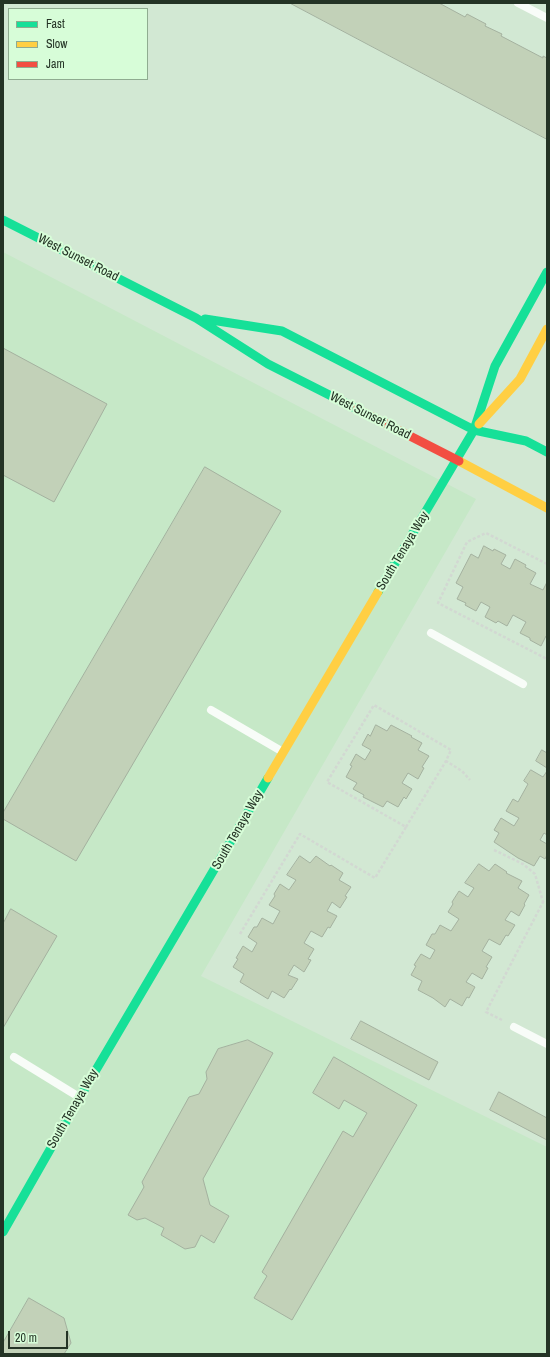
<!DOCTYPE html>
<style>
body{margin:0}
#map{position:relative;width:550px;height:1357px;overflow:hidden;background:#d2e8d3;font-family:"Archivo Narrow",sans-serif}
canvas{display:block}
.frame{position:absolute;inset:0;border:4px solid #243325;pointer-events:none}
.legend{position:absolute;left:8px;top:8px;width:140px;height:72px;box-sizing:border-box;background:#d7fdd8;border:1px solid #8fac90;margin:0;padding:5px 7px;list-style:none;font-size:12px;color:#243325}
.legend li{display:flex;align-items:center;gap:8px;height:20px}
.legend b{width:20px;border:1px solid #8fac90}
.scale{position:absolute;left:8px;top:1331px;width:60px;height:18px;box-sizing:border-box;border:2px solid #243325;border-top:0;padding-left:5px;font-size:12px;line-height:14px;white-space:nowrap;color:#243325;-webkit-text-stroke:3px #d7fdd8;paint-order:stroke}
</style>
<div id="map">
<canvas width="550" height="1357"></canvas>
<div class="frame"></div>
<ul class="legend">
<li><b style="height:5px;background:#16e098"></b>Fast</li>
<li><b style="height:5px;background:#ffcf43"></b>Slow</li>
<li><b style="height:5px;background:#f24e42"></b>Jam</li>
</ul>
<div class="scale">20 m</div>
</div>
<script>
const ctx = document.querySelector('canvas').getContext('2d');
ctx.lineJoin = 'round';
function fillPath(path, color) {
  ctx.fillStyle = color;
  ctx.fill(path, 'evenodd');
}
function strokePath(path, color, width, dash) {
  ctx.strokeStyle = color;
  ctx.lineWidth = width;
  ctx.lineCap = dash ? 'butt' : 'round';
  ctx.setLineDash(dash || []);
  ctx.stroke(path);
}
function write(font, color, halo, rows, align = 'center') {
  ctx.font = font + ' "Archivo Narrow",sans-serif';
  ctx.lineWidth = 4;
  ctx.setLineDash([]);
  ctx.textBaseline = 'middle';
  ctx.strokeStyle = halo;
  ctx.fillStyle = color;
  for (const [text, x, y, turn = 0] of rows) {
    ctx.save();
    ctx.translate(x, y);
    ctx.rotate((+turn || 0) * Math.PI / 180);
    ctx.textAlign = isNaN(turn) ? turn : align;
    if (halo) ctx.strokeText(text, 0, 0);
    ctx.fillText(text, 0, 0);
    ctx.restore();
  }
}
fillPath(new Path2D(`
 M3,252L476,499L201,976L547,1147V1354H3Z`), '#c6e8c7');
const building = new Path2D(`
 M290,3H439L465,17L467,14L486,24L485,26L502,34L501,36L543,58V56L547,58V139Z
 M3,348L107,404L54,502L3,475Z
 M205,467L281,511L76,861L3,819V813Z
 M484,546L493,551L494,549L506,555L501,564L510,569L515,559L526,565L525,567L536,573L530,584L543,590L547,582V637L546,636L541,646L530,640V638L520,633L526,622L513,615L507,626L498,621L496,623L485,617L490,607L481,602L476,611L465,605L466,603L457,599L463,587L456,583L471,554L478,558Z
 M376,725L387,731L391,725L412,736L411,737L422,743L418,750L429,756L422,767L424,768L418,779L408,773L402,783L412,789L406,799L404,797L398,807L387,801L383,807L363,797L364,795L353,789L357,783L346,777L352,766L350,765L356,754L365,760L371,750L362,745L368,734L370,736Z
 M542,750L547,753V768L536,761Z
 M531,770L543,777L547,771V835L544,833L540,840L547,844V855L545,859L540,856L534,866L518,858L494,842L499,833L494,830L501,818L514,826L519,818L506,811L513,799L518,802L528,784L524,781Z
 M300,856L310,863L316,856L330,866L331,865L343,873L339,880L351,887L345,896L347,897L340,908L332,902L327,911L337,916L330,928L328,927L322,937L311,931L304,943L314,949L308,959L311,960L304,972L294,965L288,975L298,979L291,990L290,989L284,998L272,991L268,999L240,982L244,974L233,967L238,959L236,958L243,946L252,952L257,943L248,937L254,927H257L262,918L273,924L280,911L269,905L275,896L274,894L280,884L289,890L296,880L287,875Z
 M479,864L489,871L495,864L507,872L506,873L522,881L518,888L529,895L524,904L525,905L519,916L511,911L505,920L515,925L508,936L506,935L500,945L489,939L482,951L492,957L486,967L488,968L482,979L472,973L466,982L475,987L469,998L467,997L462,1006L450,999L445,1007L433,998L418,990L422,981L411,975L416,966L414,965L421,954L430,959L435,950L426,945L432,934H435L440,925L451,931L459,919L448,912L453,904L452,902L459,891L468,897L474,888L465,883Z
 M11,909L57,936L3,1028V924Z
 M361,1021L438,1062L429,1080L351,1039Z
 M248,1040L273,1053L203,1179L210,1205L229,1216L214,1243L201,1235L195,1247L185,1249L161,1235L164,1228L145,1218L137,1220L128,1215L144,1187L142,1182L189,1097L199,1094L207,1079L206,1072L218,1049Z
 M334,1057L417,1105L292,1320L254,1298L267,1276L262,1272L343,1131L353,1137L367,1113L344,1100L339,1109L313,1093Z
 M499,1092L547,1118V1140L490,1110Z
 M29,1298L64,1318L71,1343L64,1354H3V1343Z`);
fillPath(building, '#c2d1b8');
strokePath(building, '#a4b19f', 1);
strokePath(new Path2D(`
 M547,564L486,533L467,542L438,603L547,659
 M406,827L446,761
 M494,850L523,864L535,874L543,902
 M240,934L300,834L375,878L406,827L327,782L374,705L451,750L446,761L462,771L470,780
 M502,1020L486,1012L543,902L547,903`), '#d2d8d2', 2.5, [3, 2]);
strokePath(new Path2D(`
 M518,3L547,18
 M431,633L523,684
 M211,710L283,752
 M514,1027L547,1044
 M14,1057L79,1097`), '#f8fcf8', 8);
strokePath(new Path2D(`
 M3,220L196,318L268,364L357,409
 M205,319L282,331L474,430L526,441L547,452
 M378,592L474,430L495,366L547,272
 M3,1232L80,1097L268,778`), '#16e098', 9);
strokePath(new Path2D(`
 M479,424L520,379L547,329
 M459,461L547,508
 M268,778L378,592`), '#ffcf43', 9);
strokePath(new Path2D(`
 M357,409L459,461`), '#f24e42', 9);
write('13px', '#243325', '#d7fdd8', [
 ["West Sunset Road",78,258,27],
 ["West Sunset Road",370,416,27],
 ["South Tenaya Way",403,551,-59],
 ["South Tenaya Way",238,830,-60],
 ["South Tenaya Way",73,1109,-60]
]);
</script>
